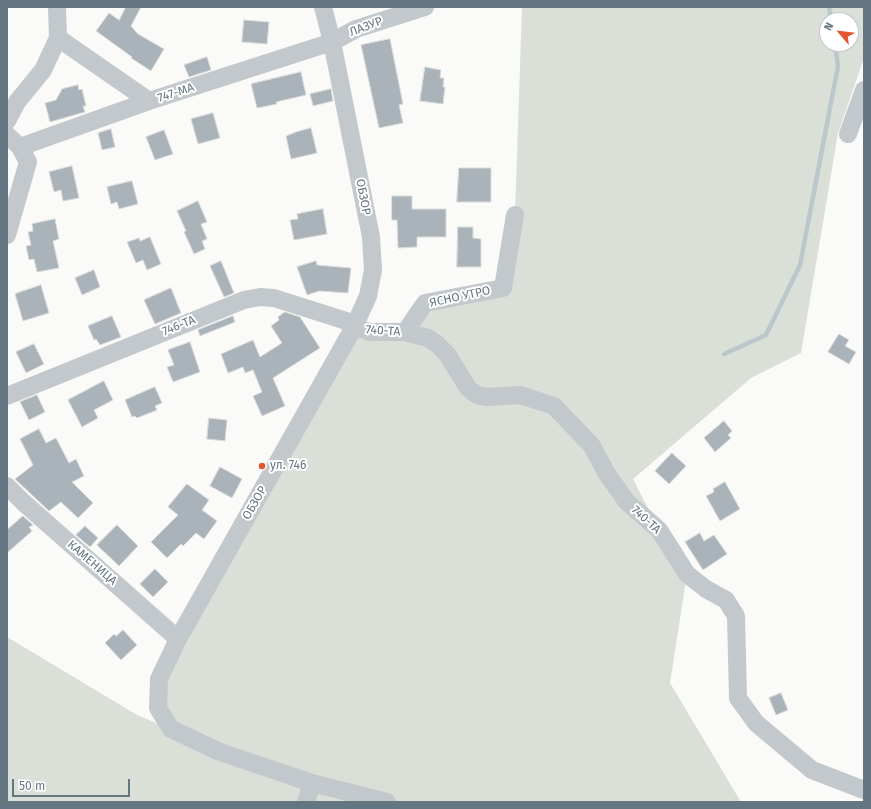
<!DOCTYPE html>
<meta charset="utf-8">
<style>
body{margin:0}
#map{position:relative;width:871px;height:809px;overflow:hidden;background:#fafaf8;font-family:"Fira Sans",sans-serif}
canvas{display:block}
.frame{position:absolute;inset:0;border:8px solid #657683;pointer-events:none}
.north{position:absolute;left:819px;top:12px;width:40px;height:40px;box-sizing:border-box;background:#fff;border:1px solid #c1c8cd;border-radius:50%;rotate:298deg;font-size:11px;font-weight:700;line-height:16px;text-align:center;color:#657683}
.north::after{content:'';display:block;margin:auto;width:14px;height:18px;background:#e4572e;clip-path:polygon(50% 0,100% 100%,50% 72%,0 100%)}
.scale{position:absolute;left:12px;top:779px;width:118px;height:18px;box-sizing:border-box;border:2px solid #657683;border-top:0;padding-left:5px;font-size:12px;line-height:14px;white-space:nowrap;color:#657683;-webkit-text-stroke:3px #fff;paint-order:stroke}
</style>
<div id="map">
<canvas width="871" height="809"></canvas>
<div class="frame"></div>
<div class="north">N</div>
<div class="scale">50 m</div>
</div>
<script>
const ctx = document.querySelector('canvas').getContext('2d');
ctx.lineJoin = 'round';
function fillPath(path, color) {
  ctx.fillStyle = color;
  ctx.fill(path, 'evenodd');
}
function strokePath(path, color, width, dash) {
  ctx.strokeStyle = color;
  ctx.lineWidth = width;
  ctx.lineCap = dash ? 'butt' : 'round';
  ctx.setLineDash(dash || []);
  ctx.stroke(path);
}
function write(font, color, halo, rows, align = 'center') {
  ctx.font = font + ' "Fira Sans",sans-serif';
  ctx.lineWidth = 4;
  ctx.setLineDash([]);
  ctx.textBaseline = 'middle';
  ctx.strokeStyle = halo;
  ctx.fillStyle = color;
  for (const [text, x, y, turn = 0] of rows) {
    ctx.save();
    ctx.translate(x, y);
    ctx.rotate((+turn || 0) * Math.PI / 180);
    ctx.textAlign = isNaN(turn) ? turn : align;
    if (halo) ctx.strokeText(text, 0, 0);
    ctx.fillText(text, 0, 0);
    ctx.restore();
  }
}
fillPath(new Path2D(`
 M522,7H864V58L838,133L801,353L751,378L633,479L659,530L687,574L670,683L741,802H7V637L137,715L170,729L159,679L354,327L405,332L425,303L503,288L515,215ZM827,20H851V44H827Z`), '#dadfd7');
strokePath(new Path2D(`
 M829,7L831,20
 M724,354L766,335L800,265L838,66L835,44`), '#bbc7cb', 4.5);
const building = new Path2D(`
 M126,7H141L131,26L138,34L164,49L151,71L131,58L132,57L96,31L109,13L119,20Z
 M244,20L269,22L267,44L242,42Z
 M390,39L403,104L399,105L403,123L379,128L361,45Z
 M207,57L211,70L189,77L184,65Z
 M425,67L441,70L440,78H444L443,87H445L443,104L420,101Z
 M301,72L306,95L276,102L277,104L257,108L251,84Z
 M78,85L79,90L82,89L86,106H83L85,112L50,122L45,103L56,100L62,89Z
 M331,89L333,101L313,106L310,94Z
 M213,113L220,138L198,144L191,119Z
 M311,128L317,153L291,159L286,136L296,132Z
 M111,129L115,147L102,150L98,133Z
 M164,130L173,154L155,160L146,137Z
 M72,166L79,198L63,201L61,190L54,192L49,172Z
 M459,168H491V202H457Z
 M132,181L138,204L119,209L117,202L111,204L107,187Z
 M392,196H412V209H446V237H417V247L398,248L397,220H392Z
 M198,201L207,222L201,224L207,239L202,241L205,249L194,254L184,232L186,231L177,211Z
 M323,209L327,234L294,240L290,220L298,219L297,214Z
 M55,219L59,239L53,241L59,268L37,272L34,259L29,260L26,246L31,245L28,232L33,231L32,224Z
 M458,227H473V238L481,239V267H457Z
 M150,237L161,264L147,270L143,260L136,263L127,242L139,238L140,241Z
 M221,261L234,293L224,297L210,266Z
 M316,261L317,265L351,268L348,293L319,291L307,295L297,267Z
 M94,270L100,287L82,295L75,278Z
 M41,285L49,313L23,321L15,294Z
 M171,288L181,313L155,324L144,300Z
 M285,312L300,317L320,348L273,378L285,406L262,416L253,396L262,392L253,370L245,373L243,367L228,373L221,354L253,340L260,357L282,343L271,326L279,320L278,317Z
 M112,316L121,337L100,345L96,339L94,340L88,326Z
 M233,316L235,322L200,336L198,330Z
 M839,334L849,340L845,346L856,352L849,364L828,352Z
 M190,342L200,372L173,382L167,367L174,365L168,350Z
 M34,344L44,364L26,373L16,352Z
 M104,381L113,400L94,410L98,418L82,427L68,400Z
 M155,387L162,403L155,406L157,410L137,418L135,416L132,417L125,400Z
 M37,395L45,412L29,420L20,402Z
 M209,418L227,420L225,441L207,439Z
 M724,421L732,431L728,435L731,438L715,452L704,438Z
 M39,429L46,443L56,438L69,463L76,459L84,476L72,482L93,503L78,518L61,502L49,511L15,479L33,465L20,439Z
 M672,453L686,466L669,484L655,471Z
 M220,467L242,479L232,498L210,486Z
 M725,482L740,509L720,521L706,496L714,492L713,489Z
 M187,484L209,500L202,510L217,521L204,539L196,533L183,546L181,544L167,558L151,542L178,515L168,507Z
 M23,516L33,525L29,527L32,531L7,553V530Z
 M117,525L138,546L119,566L97,545Z
 M85,526L98,538L90,547L76,535Z
 M700,533L704,541L714,535L727,554L703,570L685,542Z
 M155,569L168,582L153,597L140,584Z
 M123,630L137,645L121,660L105,643L114,634L116,636Z
 M781,693L788,710L776,715L769,698Z`);
fillPath(building, '#aab3b9');
strokePath(building, '#dcdcda', 1);
strokePath(new Path2D(`
 M323,7L332,42L371,237L373,270L368,296L354,327L178,639L159,679L158,708L171,729L220,752L312,783L387,802
 M58,38L149,101
 M7,121L17,102L43,70L58,38L57,7
 M848,134L864,90
 M7,135L20,147L28,162L7,235
 M20,147L149,101L332,42L356,29L425,7
 M405,332L425,303L503,288L515,215
 M7,396L244,300L260,297L274,298L337,318L346,321L354,327L370,332H405L428,338L437,344L447,354L468,388L477,395L486,397L520,395L554,406L592,446L607,474L627,502L659,530L687,574L706,589L726,600L736,616L738,698L756,723L812,770L864,790
 M7,486L23,502L178,639
 M306,802L312,783`), '#c3c8cc', 18);
for (const [x, y, r, color] of [
 [262,466,4,"#e4572e"]
]) {
  const dot = new Path2D();
  dot.arc(x, y, r, 0, 2 * Math.PI);
  ctx.fillStyle = color;
  ctx.fill(dot);
  strokePath(dot, '#fff', 1.5);
}
write('12px', '#657683', '#fff', [
 ["ЛАЗУР",366,27,-21],
 ["747-МА",176,93,-18],
 ["ОБЗОР",363,197,79],
 ["ЯСНО УТРО",460,297,-12],
 ["746-ТА",179,326,-22],
 ["740-ТА",383,331,4],
 ["ОБЗОР",255,503,-60],
 ["740-ТА",646,520,43],
 ["КАМЕНИЦА",92,563,41]
]);
write('12px', '#657683', '#fff', [
 ["ул. 746",270,466]
], 'left');
</script>
